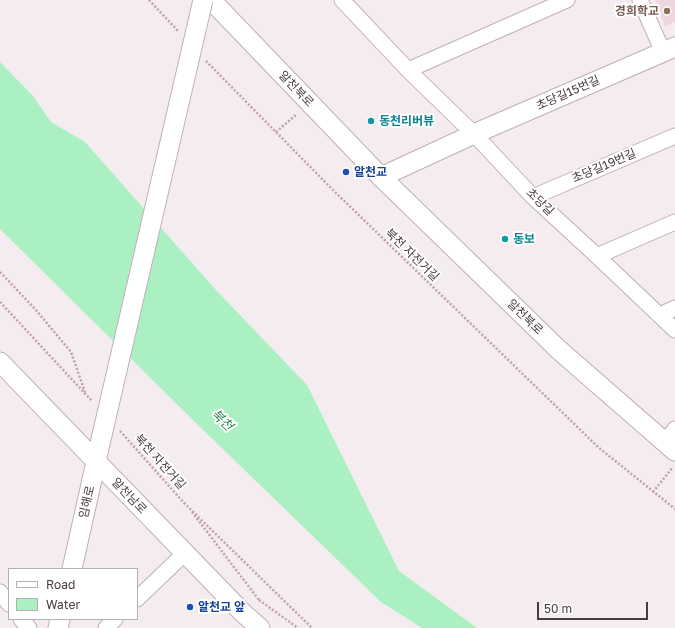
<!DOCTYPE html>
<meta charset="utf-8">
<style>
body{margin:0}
#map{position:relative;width:675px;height:628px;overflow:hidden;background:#f5ecef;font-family:"Golos Text",sans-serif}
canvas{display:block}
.legend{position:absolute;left:8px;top:568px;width:130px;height:52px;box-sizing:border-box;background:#fff;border:1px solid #b7b0b3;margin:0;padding:5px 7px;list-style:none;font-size:12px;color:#4a3941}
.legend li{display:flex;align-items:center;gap:8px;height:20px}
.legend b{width:20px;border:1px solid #b7b0b3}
.scale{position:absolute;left:537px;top:602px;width:111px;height:18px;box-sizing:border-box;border:2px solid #4a3941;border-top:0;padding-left:5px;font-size:12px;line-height:14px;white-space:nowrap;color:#4a3941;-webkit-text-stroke:3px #fff;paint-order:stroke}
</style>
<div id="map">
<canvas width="675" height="628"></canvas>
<ul class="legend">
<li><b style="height:5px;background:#fff"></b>Road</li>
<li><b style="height:11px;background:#aaf0c2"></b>Water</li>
</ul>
<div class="scale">50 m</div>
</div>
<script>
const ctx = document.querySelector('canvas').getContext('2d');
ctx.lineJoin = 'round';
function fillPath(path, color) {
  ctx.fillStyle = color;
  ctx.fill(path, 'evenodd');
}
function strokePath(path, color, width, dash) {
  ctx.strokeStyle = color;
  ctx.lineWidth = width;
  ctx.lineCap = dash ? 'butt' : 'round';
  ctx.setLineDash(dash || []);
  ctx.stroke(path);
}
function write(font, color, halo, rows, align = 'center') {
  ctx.font = font + ' "Golos Text","Noto Sans KR",sans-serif';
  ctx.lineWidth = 4;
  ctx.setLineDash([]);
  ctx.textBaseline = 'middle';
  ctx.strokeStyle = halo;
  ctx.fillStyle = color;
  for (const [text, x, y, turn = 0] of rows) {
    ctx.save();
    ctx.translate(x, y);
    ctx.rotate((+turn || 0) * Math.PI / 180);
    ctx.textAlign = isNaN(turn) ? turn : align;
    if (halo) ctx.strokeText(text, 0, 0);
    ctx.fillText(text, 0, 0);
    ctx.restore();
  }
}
fillPath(new Path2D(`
 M655,0H675V22L665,27Z`), '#eed6de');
fillPath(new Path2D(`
 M0,62L33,96L51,122L85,142L215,289L307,385L399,571L477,628H422L381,602L200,427L0,229Z`), '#aaf0c2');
const minor = new Path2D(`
 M342,0L408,70L474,134L533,197L597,256L675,330
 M640,0L663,52
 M408,70L567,0
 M533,197L675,136
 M597,256L675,222
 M660,315L675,308
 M665,442L675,429
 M0,592L9,604
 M137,599L185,553
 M21,619L29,628
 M106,628L115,619`);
const tertiary = new Path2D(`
 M211,0L381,177L559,350L675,451
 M381,177L474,134L675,47
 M0,362L243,613L260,628
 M72,569L102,435
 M58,628L60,619`);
strokePath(minor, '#c1aeb6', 17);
strokePath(tertiary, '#c1aeb6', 21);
strokePath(new Path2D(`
 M149,0L179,32
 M206,61L334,191L598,447L675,509
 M276,132L297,114
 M0,272L35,309L71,352L85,392
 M0,302L92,401
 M120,431L185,504L312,628
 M653,492L673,467
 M192,512L259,600
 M259,600L298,628`), '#c29fae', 2.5, [2, 2]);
strokePath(minor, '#fff', 15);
strokePath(tertiary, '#fff', 19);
const tertiaryBridge = new Path2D(`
 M102,435L203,0`);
strokePath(tertiaryBridge, '#c1aeb6', 21, []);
strokePath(tertiaryBridge, '#fff', 19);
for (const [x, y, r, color] of [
 [667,11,4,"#8d6e63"],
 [371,121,4,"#0f9aa8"],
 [346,172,4,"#1a4fb4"],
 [505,239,4,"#0f9aa8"],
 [190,607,4,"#1a4fb4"]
]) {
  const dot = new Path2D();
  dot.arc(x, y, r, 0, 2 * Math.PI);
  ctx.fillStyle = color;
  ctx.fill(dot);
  strokePath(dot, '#fff', 1.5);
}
write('bold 12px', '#785e54', '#fff', [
 ["경희학교",659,11]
], 'right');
write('12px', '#4a3941', '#fff', [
 ["알천북로",296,89,46],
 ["초당길15번길",568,93,-24],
 ["초당길19번길",604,166,-23],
 ["초당길",540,202,44],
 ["북천 자전거길",412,255,44],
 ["알천북로",525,317,44],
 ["북천 자전거길",160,462,48],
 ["알천남로",129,496,46],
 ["임해로",87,502,-77]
]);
write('bold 12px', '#0d838f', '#fff', [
 ["동천리버뷰",379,121],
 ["동보",513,239]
], 'left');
write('bold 12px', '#164399', '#fff', [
 ["알천교",354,172],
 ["알천교 앞",198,607]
], 'left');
write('italic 13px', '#29844a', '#fff', [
 ["북천",222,420,44]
]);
</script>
